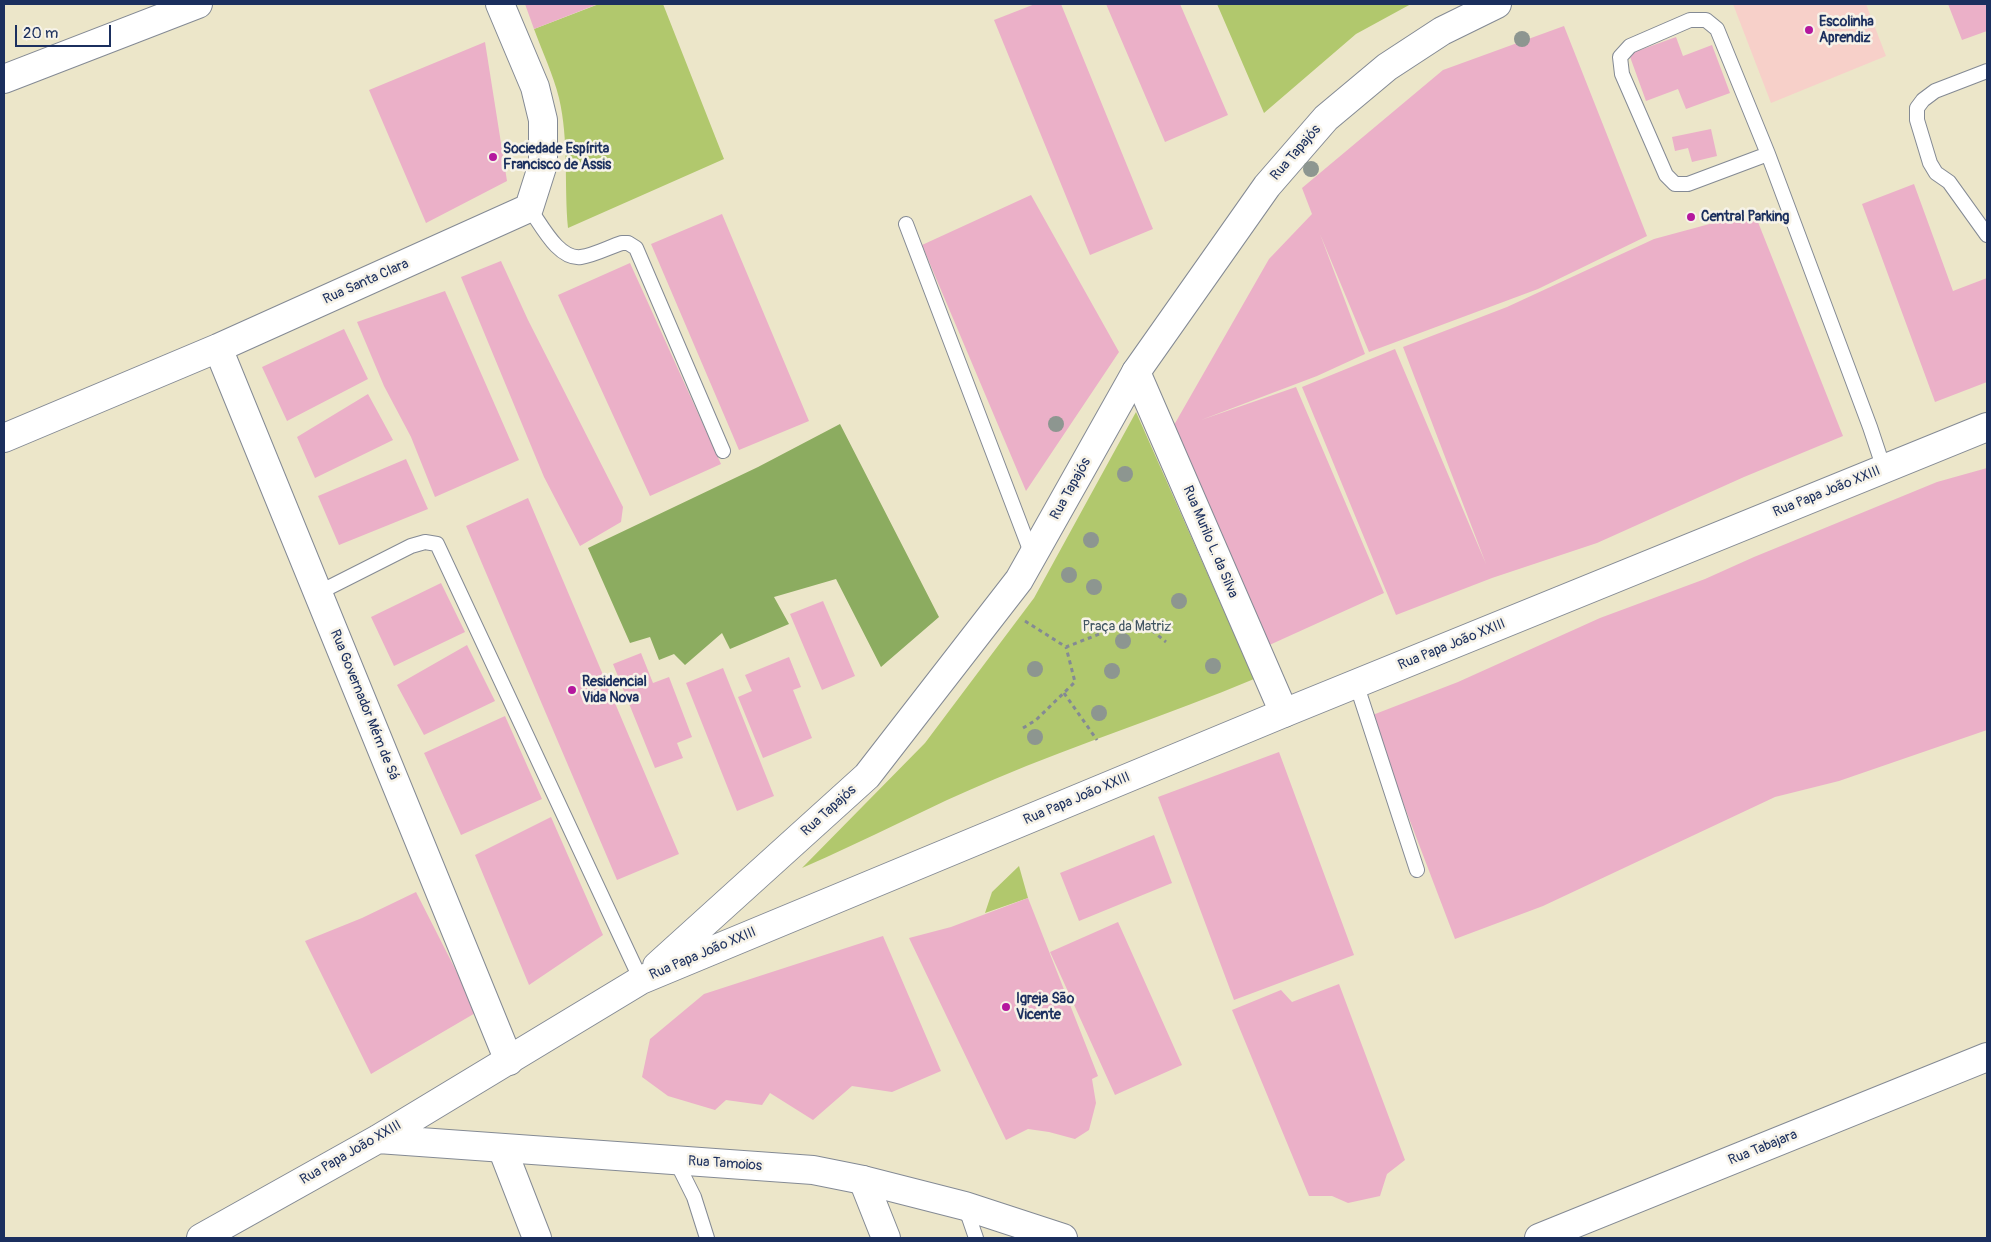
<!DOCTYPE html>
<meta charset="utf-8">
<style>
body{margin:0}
#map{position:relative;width:1991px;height:1242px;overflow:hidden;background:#ece6c9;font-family:Pangolin,sans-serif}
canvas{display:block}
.frame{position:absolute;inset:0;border:5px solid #1b2f5e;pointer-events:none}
.scale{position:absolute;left:15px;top:25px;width:96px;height:22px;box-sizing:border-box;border:2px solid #1b2f5e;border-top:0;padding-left:6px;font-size:15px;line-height:18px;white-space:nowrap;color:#1b2f5e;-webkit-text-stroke:4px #f7f3e8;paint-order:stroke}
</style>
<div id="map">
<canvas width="1991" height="1242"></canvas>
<div class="frame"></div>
<div class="scale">20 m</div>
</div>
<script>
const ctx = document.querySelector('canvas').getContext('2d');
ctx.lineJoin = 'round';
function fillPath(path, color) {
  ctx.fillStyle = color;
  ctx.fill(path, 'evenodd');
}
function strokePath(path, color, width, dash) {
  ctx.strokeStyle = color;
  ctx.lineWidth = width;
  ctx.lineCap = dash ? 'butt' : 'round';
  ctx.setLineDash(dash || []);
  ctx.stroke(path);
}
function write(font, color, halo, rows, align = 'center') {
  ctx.font = font + ' Pangolin,sans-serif';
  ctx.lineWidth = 5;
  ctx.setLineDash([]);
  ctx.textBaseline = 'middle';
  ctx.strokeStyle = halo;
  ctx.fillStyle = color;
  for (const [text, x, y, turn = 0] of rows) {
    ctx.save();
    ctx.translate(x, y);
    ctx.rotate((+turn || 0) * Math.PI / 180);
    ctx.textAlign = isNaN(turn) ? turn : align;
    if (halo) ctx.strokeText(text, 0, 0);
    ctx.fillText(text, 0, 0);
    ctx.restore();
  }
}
fillPath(new Path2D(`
 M1733,4H1866L1886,56L1771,103Z`), '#f7d0c9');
fillPath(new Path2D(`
 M599,4H663L724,159L568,228C564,185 569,140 559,98C553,74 542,51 534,29Z
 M1217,4H1411L1356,34L1264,113Z
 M1136,412L1254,679C1168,715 1080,743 995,779C930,806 867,840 802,868L925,743L1034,598Z
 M1019,866L1028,898L985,913L992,892Z`), '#b1c86d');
fillPath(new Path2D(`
 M840,424L939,617L881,667L836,579L774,597L789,624L730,649L722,633L685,665L674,654L659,660L650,637L630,643L588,548L758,467Z`), '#8cac60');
fillPath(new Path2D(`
 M525,4H598L534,29Z
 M1035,4H1061L1153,229L1090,255L994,20Z
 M1106,4H1180L1228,115L1165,142Z
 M1948,4H1987V31L1962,40Z
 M1564,26L1647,236L1538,289L1369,352L1320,234L1365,354L1317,376L1201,420L1296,387L1384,593L1265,647L1170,432L1269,259L1312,214L1302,188L1443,70Z
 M1676,37L1683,56L1712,45L1730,93L1686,109L1678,89L1646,101L1629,54Z
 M485,42L507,181L426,223L369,90Z
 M1711,129L1717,156L1692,162L1688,148L1675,151L1672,137Z
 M1914,184L1953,291L1987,278V382L1935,402L1862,204Z
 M1031,195L1119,352L1026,491L922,245Z
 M1754,212L1843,436L1744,477L1597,543L1492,578L1396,615L1302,387L1395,349L1486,564L1403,347L1507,307L1654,239Z
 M722,214L809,421L739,450L651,244Z
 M501,261L528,320L623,507L621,522L580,546L544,477L461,277Z
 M630,263L721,464L650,496L558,295Z
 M445,291L519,460L435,497L411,437L384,386L357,322Z
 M344,329L368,379L287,421L262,367Z
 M368,394L393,440L315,478L297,437Z
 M406,459L428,509L339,545L318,496Z
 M1987,468V730L1839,781L1775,797L1543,906L1455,939L1370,716L1458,682L1600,618L1705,579L1754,557L1937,482Z
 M528,498L679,854L617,880L466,526Z
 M441,583L465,632L394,666L371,617Z
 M823,601L855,676L822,690L790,614Z
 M467,645L495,701L424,735L397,685Z
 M641,653L653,683L669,677L692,737L677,743L683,758L655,768L613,664Z
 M789,657L801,687L793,690L812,738L763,758L738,697L752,691L745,675Z
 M723,668L774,796L737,811L686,683Z
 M505,716L542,799L461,835L424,753Z
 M1279,752L1354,955L1234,1000L1158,797Z
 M551,817L603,935L529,985L475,855Z
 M1154,835L1172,883L1079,921L1060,873Z
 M416,892L477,1012L371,1074L305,941L362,918Z
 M1028,898L1098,1076L1092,1079L1096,1103L1089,1130L1075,1139L1049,1132L1028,1129L1006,1140L909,938L951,927Z
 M1118,922L1182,1065L1115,1095L1050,952Z
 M883,936L941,1071L892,1092L852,1086L813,1120L770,1093L762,1105L726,1100L715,1110L668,1096L642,1077L650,1039L704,994Z
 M1339,984L1405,1160L1387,1174L1380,1196L1348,1203L1332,1196H1309L1232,1010L1281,990L1292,1002Z`), '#ebb0c8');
const lane = new Path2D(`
 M1987,71L1935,91L1923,100L1917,108V120L1930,163L1936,173L1949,182L1987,235
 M1768,154L1688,184H1675L1666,175L1622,74L1620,57L1630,46L1690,20H1706L1717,29L1768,154L1870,427L1884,469
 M529,208C541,224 558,260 581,257C595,255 609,247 622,243H628L636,248L723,451
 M906,224L1032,555
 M318,593L411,546L425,542L437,544L641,980
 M1356,683L1417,870
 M676,1161L694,1197L707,1238
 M965,1206L976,1238`);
const street = new Path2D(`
 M218,348L509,1061
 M1136,372L1284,713
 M4,438L218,348L529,208L543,164V120L535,87L500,4
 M502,1148L537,1238
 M863,1180L886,1238
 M1539,1238L1987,1057`);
const secondary = new Path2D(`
 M4,79L198,4
 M657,966L867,776L1019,580L1136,372L1267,186L1326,118L1387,67L1442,31L1497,4
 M378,1139L813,1170L863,1180L965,1206L1063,1238
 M201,1238L378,1139L641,980L1284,713L1987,427`);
strokePath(lane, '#848a94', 16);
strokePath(street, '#848a94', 30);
strokePath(secondary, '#848a94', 30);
strokePath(new Path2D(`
 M1025,621L1066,647L1138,619L1166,642
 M1064,693L1097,740
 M1023,728L1036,720L1075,682L1066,647`), '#848a94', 3, [4, 4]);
strokePath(lane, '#fff', 14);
strokePath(street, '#fff', 28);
strokePath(secondary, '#fff', 28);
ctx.fillStyle = '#8d9690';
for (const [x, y] of [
 [1522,39],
 [1311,169],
 [1056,424],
 [1125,474],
 [1091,540],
 [1069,575],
 [1094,587],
 [1179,601],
 [1123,641],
 [1213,666],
 [1035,669],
 [1112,671],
 [1099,713],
 [1035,737]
]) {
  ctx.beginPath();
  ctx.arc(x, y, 8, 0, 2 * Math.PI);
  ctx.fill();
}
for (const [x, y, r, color] of [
 [1809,30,5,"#b5179e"],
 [493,157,5,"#b5179e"],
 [1691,217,5,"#b5179e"],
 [572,690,5,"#b5179e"],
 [1006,1007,5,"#b5179e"]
]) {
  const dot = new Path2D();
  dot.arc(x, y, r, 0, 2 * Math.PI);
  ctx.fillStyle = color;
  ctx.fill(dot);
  strokePath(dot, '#f7f3e8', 2);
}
write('bold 14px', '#1b2f5e', '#f7f3e8', [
 ["Escolinha",1819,22],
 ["Aprendiz",1819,38],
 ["Sociedade Espírita",503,149],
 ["Francisco de Assis",503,165],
 ["Central Parking",1701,217],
 ["Residencial",582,682],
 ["Vida Nova",582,698],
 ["Igreja São",1016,999],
 ["Vicente",1016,1015]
], 'left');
write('14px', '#1b2f5e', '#f7f3e8', [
 ["Rua Tapajós",1296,153,-49],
 ["Rua Santa Clara",366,282,-24],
 ["Rua Tapajós",1071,489,-61],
 ["Rua Papa João XXIII",1827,492,-22],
 ["Rua Murilo L. da Silva",1210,542,67],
 ["Rua Papa João XXIII",1452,645,-22],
 ["Rua Governador Mém de Sá",364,705,68],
 ["Rua Papa João XXIII",1077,799,-23],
 ["Rua Tapajós",829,811,-42],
 ["Rua Papa João XXIII",703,954,-23],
 ["Rua Tabajara",1763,1148,-22],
 ["Rua Papa João XXIII",351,1153,-30],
 ["Rua Tamoios",725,1164,4]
]);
write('14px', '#405562', '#f7f3e8', [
 ["Praça da Matriz",1127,627]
]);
</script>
